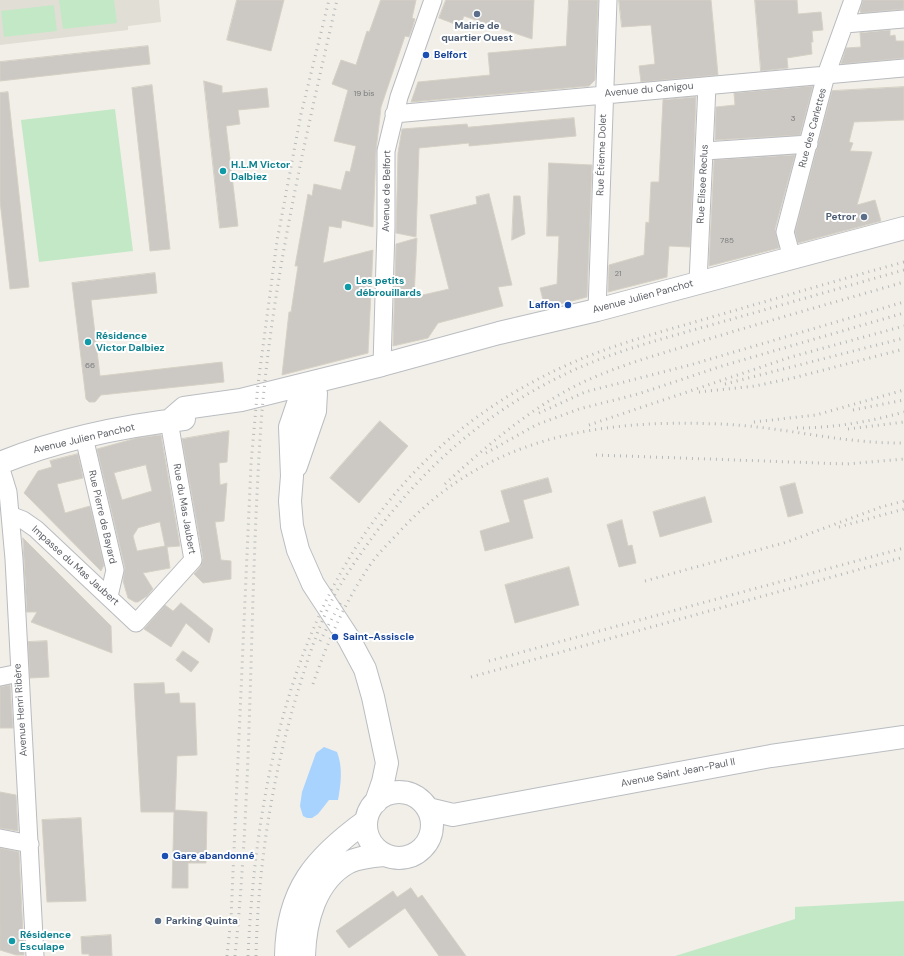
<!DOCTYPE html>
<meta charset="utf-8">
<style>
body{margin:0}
canvas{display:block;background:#f1efe7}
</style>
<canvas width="904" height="956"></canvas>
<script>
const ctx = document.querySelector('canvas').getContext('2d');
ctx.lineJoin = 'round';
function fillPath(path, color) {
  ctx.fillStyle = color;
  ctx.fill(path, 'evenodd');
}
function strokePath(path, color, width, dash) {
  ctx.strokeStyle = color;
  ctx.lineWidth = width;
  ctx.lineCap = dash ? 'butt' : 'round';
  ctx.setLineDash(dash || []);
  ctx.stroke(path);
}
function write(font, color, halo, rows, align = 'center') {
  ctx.font = font + ' "DM Sans",sans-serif';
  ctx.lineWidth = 4;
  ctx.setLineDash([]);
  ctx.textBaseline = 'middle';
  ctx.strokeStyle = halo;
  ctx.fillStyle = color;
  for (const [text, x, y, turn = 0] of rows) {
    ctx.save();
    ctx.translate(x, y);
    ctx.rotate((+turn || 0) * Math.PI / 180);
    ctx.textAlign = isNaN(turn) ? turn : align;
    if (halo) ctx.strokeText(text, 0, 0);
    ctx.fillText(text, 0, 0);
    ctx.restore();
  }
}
fillPath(new Path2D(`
 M0,0H159L161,22L128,26V30L0,45Z`), '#e1ded5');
fillPath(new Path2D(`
 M59,0H114L117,23L63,29Z
 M54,5L57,31L4,37L1,11Z
 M115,109L133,251L39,262L21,120Z
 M904,901V956H675L795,919V907Z`), '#c3e8c6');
fillPath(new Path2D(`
 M324,747L337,752C343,767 341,784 338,800H329L318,814L312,818H307L303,816L300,806L302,792L316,753Z`), '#a8d3ff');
const building = new Path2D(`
 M237,0H284L271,51L227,40Z
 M381,0H416L412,18L415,19L412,29L409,37L405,36L381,107L376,151L373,227L342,220L341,228L329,226L323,263L373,250L368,353L282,375L289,312H291L298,266H295L308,194L312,196L314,184L341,190L346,171L350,172L356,146L334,141L348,90L332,84L341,60L356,65L367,31L369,32Z
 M446,0H534L532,39L464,16L460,26L439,18Z
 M569,0H598L595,80L589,86L411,102L418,82L490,75L488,53L566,46Z
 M619,0H711L718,75L641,82L639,66L655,64L651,25L622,27Z
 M755,0H797L798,14L821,12L823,30L812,31L813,42H811L812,54L787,58L788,68L761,71Z
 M863,0H904V9L861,13L860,11Z
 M890,30V36L895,35L896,41H904V58L841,64L846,48L861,47L860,33Z
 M148,46L150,64L0,81V62Z
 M204,81L222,86V93L267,88L269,107L238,110L240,124L226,126L238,226L220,228Z
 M152,85L170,249L150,251L132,88Z
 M813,86L800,135L715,140L716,107L735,105L734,93Z
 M904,87V120L854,122L849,142L853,143L850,151L872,152L857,205L875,200L881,221L798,243L795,232L832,91Z
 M8,92L29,287L10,289L0,201V93Z
 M696,97L690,247L669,246L667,277L608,292L609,265L644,255L646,222L649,223L651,182H659L663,100Z
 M574,118L576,136L469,146V143L419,148L416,237L396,233L398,153L402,129L467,124L468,127Z
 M795,155L775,229L779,248L709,266L714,160Z
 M549,163L592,165L587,297L545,308L540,288L557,284L559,236H547Z
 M489,194L512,285L498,287L503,306L438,323L428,338L393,346L396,244L417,238L414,297L449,289L430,215L477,204L476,197Z
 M514,196H520L525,234L512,240Z
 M155,273L157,293L91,300L100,376L222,362L224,382L101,395L95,402H89L86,399L72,283Z
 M380,421L408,446L359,503L330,478Z
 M229,431L227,462L219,463L220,485L227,483L224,521L215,522L221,560L231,561V579L203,583L194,574L201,566L203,558L182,439Z
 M161,435L180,546L167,547L170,568L143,573L153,589L147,596L138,602H135L128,598L123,581L125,568L97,449L137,438ZM146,465L152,491L122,500L114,473ZM160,522L165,546L137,551L133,536L138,528Z
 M78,454L83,478L57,484L65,513L90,506L104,565L101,571L24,493L38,471L52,467L50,461Z
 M548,478L552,492L523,500L533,538L485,551L480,531L510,522L501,491Z
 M795,483L803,513L788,517L780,487Z
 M705,497L712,522L660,537L653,512Z
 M622,520L628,546L632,545L636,563L619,567L607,525Z
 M23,538L111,626L112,653L31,622L37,612H27Z
 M569,567L579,605L515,623L505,585Z
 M181,603L213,629L209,643L186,623L171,647L144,629L165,605L173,611Z
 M47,641L49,677L30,678L28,642Z
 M183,651L199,662L191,672L176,660Z
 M164,683L165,694L179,693L180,703H195L197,755L177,756L175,810L207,812L206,863H188V888H172L174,812H141L134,684Z
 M10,685L13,728H0V687Z
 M0,792L16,795L18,831L0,828Z
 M81,818L86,901L47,902L42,820Z
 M0,848L19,852L24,955H16L0,950Z
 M411,888L418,898L422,895L466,956H439L405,908L349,948L336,931L393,891L397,897Z
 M111,935L112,956H89V954H82L81,937Z`);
fillPath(building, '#ccc9c4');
strokePath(building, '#d6d1c5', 1);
const street = new Path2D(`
 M845,24L904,19
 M394,114L904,68
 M705,151L809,144
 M792,258L785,232L826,75L853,0
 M698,282L707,86
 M597,310L608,0
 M382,365L386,227V151L399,97L433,0
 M84,437L115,570L109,596
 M0,466L8,492L14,559L35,956
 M10,515L23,520L36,529L136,623L193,560L169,421
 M0,677L19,673
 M0,838L30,844`);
const secondary = new Path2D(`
 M318,381L303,389L290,427L292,476L290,501L292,526L298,550L313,584L349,639L365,669L373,697L387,763L383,782L376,802
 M169,421L184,408L241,400L382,365L499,333L597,310L904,228
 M0,463C57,440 123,426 184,419
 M296,466L315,411L316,393
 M366 825a33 33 0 1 1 66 0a33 33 0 1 1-66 0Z
 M428,809L453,815L771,756L904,737
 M286,956C287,890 315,858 366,821
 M304,956C305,922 315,880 349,862C360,857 373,856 385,855`);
strokePath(street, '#b9bbc0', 19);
strokePath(secondary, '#babdc2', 24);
strokePath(street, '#fff', 17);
strokePath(secondary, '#fff', 22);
strokePath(new Path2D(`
 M725,384L904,338
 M699,392L755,386L793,378L904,349
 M853,410L904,400
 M539,413L585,392L690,365L904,302
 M754,422L816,415L904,390
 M589,425L791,357L904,326
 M797,428C833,428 869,422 904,412
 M848,429L904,422
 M486,453L536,425L579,409L638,394L722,366L904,313
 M596,455L847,464L904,459
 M445,484C482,450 520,417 564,392C603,370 647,358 689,345C760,323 832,303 904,282
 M839,527L904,509
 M645,581L787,542L881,507L904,501
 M320,641L341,602
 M489,661L904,548
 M471,677L904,557
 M313,684C327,643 344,604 368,568C377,554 390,542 401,530C487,437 598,419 719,424C781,426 842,444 904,443
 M227,956L231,918L251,464L258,384L277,241L301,114L329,0
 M235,956C253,779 249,601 261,424C272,280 305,140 337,0
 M248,956C259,714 327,473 567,365C616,343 668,330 719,315C781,297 842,279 904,262
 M256,956C258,866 272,777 298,691C307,661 317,630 331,602C343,578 359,556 374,535C428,462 492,407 576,369C619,350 665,338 711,325C775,307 840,288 904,270`), '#b7b8b8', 3, [1, 5]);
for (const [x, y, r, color] of [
 [477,14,4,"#5c6f8a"],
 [426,55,4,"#1a4fb4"],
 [223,171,4,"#0f9aa8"],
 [864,217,4,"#5c6f8a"],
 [348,287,4,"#0f9aa8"],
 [568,305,4,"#1a4fb4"],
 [88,342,4,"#0f9aa8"],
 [335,637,4,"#1a4fb4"],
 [165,856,4,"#1a4fb4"],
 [158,921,4,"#5c6f8a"],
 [12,941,4,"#0f9aa8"]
]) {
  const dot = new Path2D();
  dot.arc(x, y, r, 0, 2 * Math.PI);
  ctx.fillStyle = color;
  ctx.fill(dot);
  strokePath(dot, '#fff', 1.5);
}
write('8px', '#7a7b7e', null, [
 ["19 bis",364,94],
 ["3",793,119],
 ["785",727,241],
 ["21",618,274],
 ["66",90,366]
]);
write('bold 10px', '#4e5e75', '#fff', [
 ["Mairie de",477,26],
 ["quartier Ouest",477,38],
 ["Petror",856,217,"right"],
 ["Parking Quinta",166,921,"left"]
]);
write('bold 10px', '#164399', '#fff', [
 ["Belfort",434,55],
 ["Laffon",560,305,"right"],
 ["Saint-Assiscle",343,637],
 ["Gare abandonné",173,856]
], 'left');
write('10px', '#5e6167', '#fff', [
 ["Avenue du Canigou",649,90,-5],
 ["Rue des Carlettes",813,128,-75],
 ["Rue Étienne Dolet",602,155,-88],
 ["Rue Elisee Reclus",703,184,-87],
 ["Avenue de Belfort",387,191,-89],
 ["Avenue Julien Panchot",643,297,-15],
 ["Avenue Julien Panchot",84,439,-13],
 ["Rue du Mas Jaubert",184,509,80],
 ["Rue Pierre de Bayard",102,517,77],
 ["Impasse du Mas Jaubert",75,566,42],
 ["Avenue Henri Ribère",21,710,-94],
 ["Avenue Saint Jean-Paul II",678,773,-11]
]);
write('bold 10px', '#0d838f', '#fff', [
 ["H.L.M Victor",231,165],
 ["Dalbiez",231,177],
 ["Les petits",356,281],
 ["débrouillards",356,293],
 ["Résidence",96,336],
 ["Victor Dalbiez",96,348],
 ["Résidence",20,935],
 ["Esculape",20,947]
], 'left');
</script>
